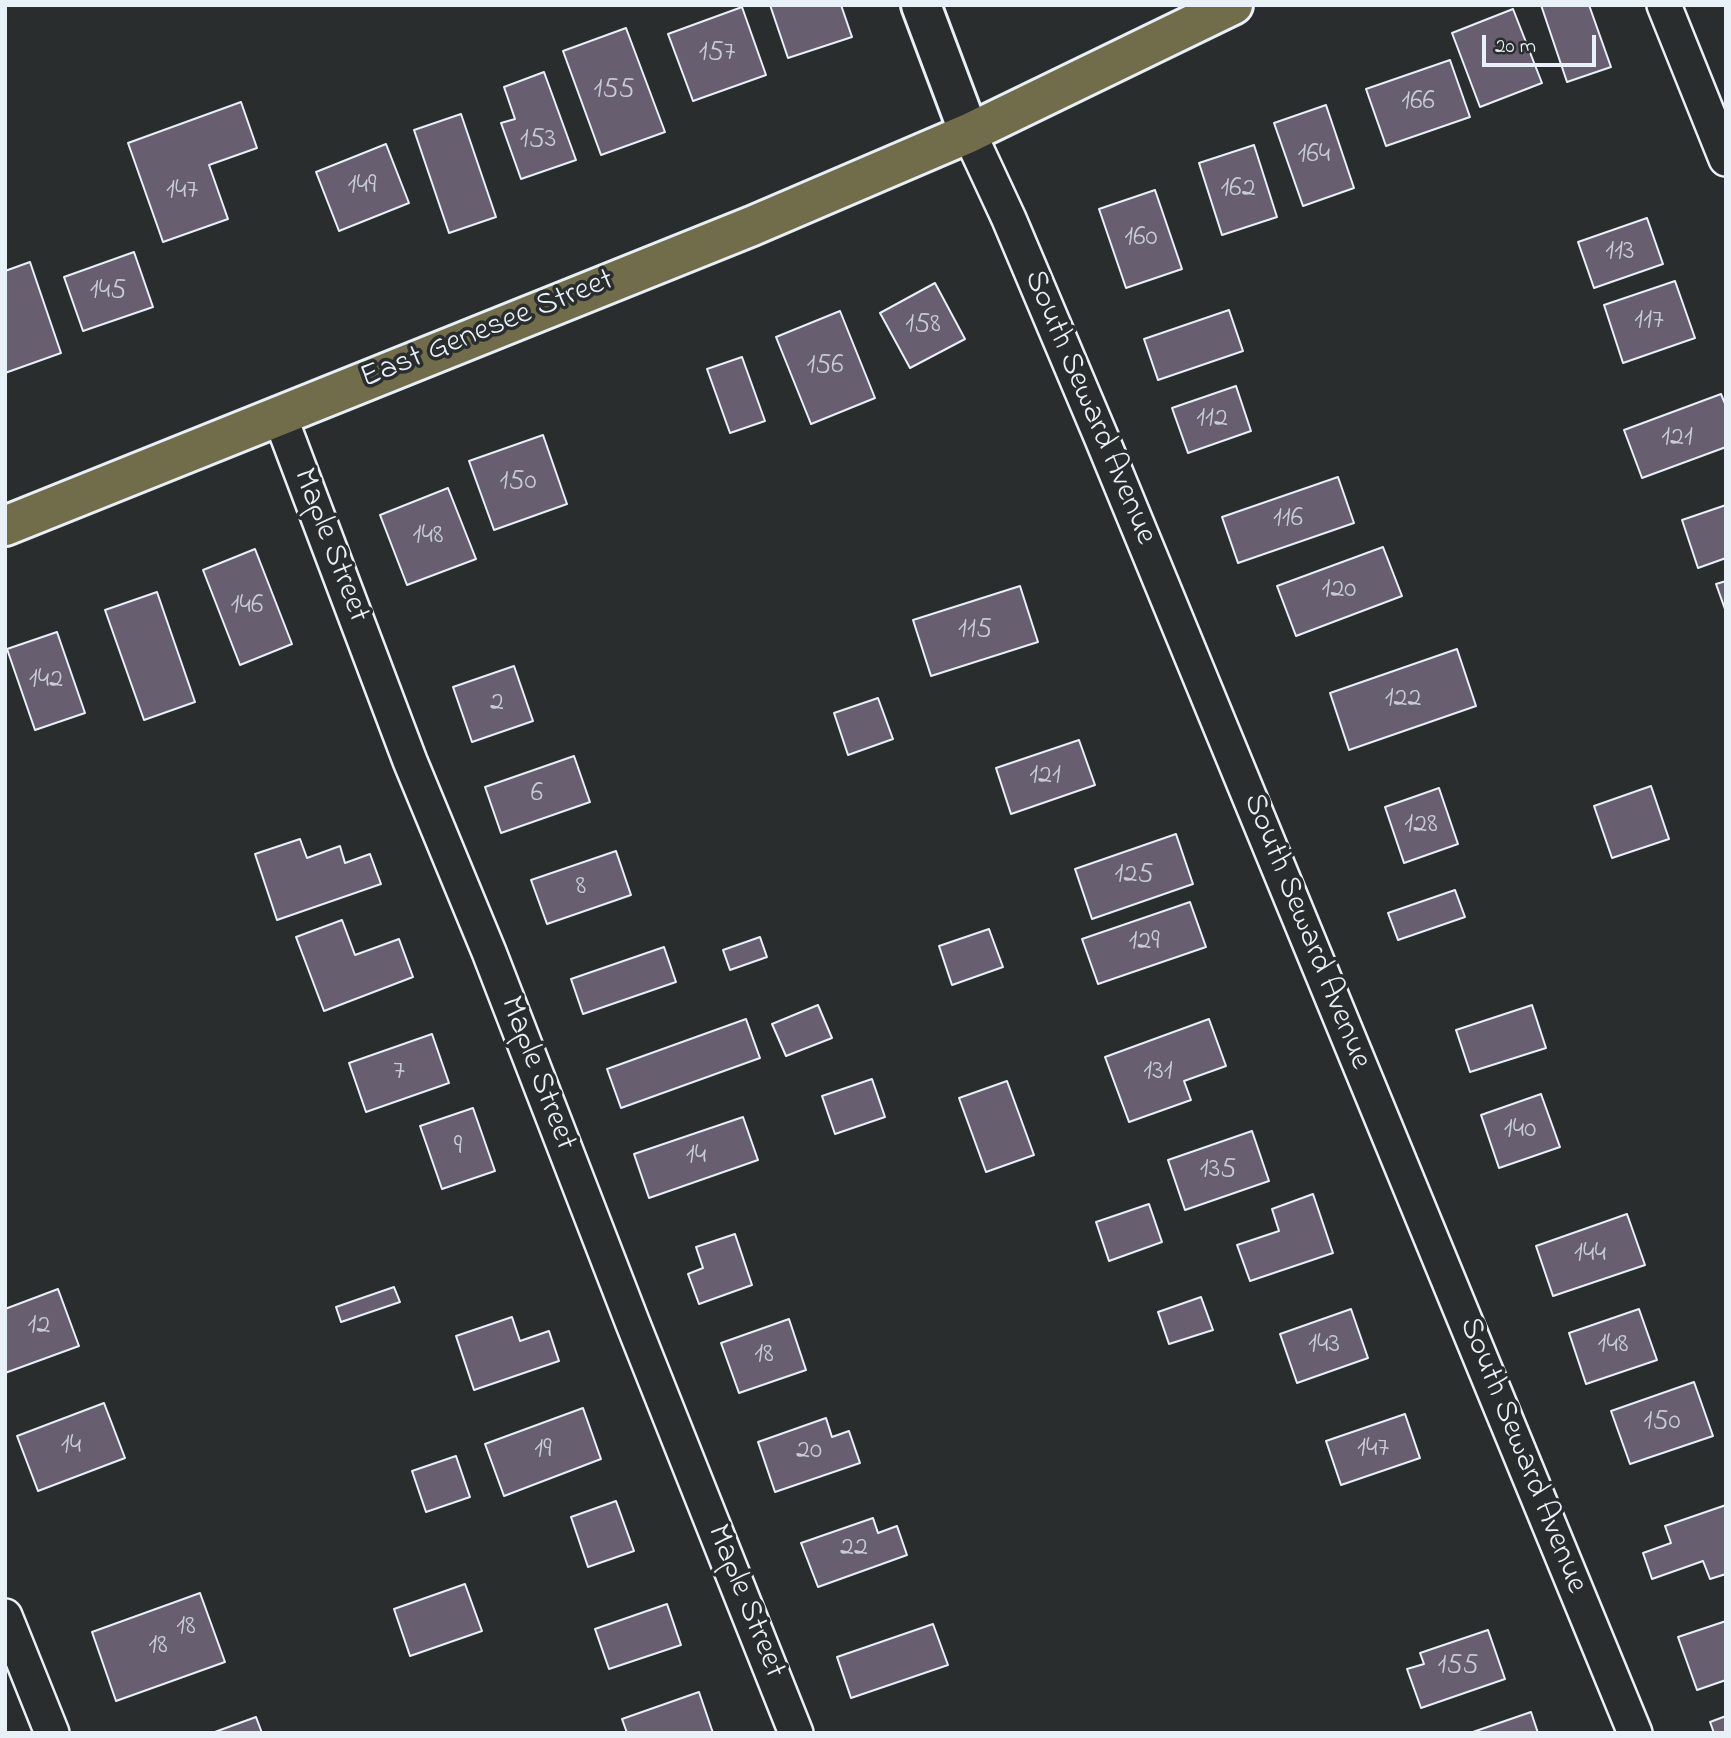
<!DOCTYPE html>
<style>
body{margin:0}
#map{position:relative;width:1731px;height:1738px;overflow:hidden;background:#2a2d2e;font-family:"Indie Flower",sans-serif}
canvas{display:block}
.frame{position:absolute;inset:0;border:7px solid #e8f1f8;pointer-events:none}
.scale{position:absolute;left:1482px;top:35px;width:114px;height:32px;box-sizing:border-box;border:4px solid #e8f1f8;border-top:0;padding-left:9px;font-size:21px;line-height:24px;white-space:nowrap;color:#e8f1f8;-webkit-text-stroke:5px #2a2d2e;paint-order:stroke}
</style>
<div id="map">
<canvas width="1731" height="1738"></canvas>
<div class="frame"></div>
<div class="scale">20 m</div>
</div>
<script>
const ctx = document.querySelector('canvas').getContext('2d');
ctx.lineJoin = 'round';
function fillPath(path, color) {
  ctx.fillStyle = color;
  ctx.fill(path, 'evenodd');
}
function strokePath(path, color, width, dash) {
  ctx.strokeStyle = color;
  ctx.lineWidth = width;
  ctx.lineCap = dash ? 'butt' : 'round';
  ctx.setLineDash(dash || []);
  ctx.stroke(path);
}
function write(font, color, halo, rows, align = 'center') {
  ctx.font = font + ' "Indie Flower",sans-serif';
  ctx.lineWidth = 7;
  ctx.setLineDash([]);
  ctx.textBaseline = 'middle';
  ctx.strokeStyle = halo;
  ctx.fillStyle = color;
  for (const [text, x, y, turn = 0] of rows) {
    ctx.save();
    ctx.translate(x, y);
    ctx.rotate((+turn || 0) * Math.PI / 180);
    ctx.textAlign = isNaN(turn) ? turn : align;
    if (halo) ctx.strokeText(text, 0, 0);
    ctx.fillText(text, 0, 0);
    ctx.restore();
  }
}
const building = new Path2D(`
 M770,5H841L852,37L788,58Z
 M1541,5H1589L1611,67L1567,82Z
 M742,7L766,75L693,101L668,34Z
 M1513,9L1542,83L1480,107L1452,33Z
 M626,28L665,132L601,155L563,51Z
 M1450,60L1470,117L1386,146L1366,89Z
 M544,72L576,160L521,179L501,123L515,119L504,87Z
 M241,102L257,148L209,165L228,219L163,242L128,143Z
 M1326,105L1354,188L1303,206L1274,123Z
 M461,114L496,217L449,233L414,130Z
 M386,144L409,203L339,231L316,172Z
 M1254,145L1277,217L1222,235L1199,163Z
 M1155,190L1182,269L1126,288L1099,209Z
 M1647,218L1663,264L1594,288L1578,242Z
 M134,252L153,307L83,331L64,277Z
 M30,262L61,353L5,373V271Z
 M1675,281L1695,338L1623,363L1604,305Z
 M935,283L965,339L910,368L880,313Z
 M1229,310L1243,351L1158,380L1144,339Z
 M840,311L875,398L811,424L776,337Z
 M742,357L765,421L730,433L707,369Z
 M1236,386L1251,431L1188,453L1172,408Z
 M1721,394L1726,406V447L1642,478L1624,430Z
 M543,435L567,504L494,530L469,461Z
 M1338,477L1354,523L1238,563L1222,517Z
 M448,488L476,559L407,585L380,515Z
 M1726,505V558L1698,568L1682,520Z
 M1383,547L1402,596L1296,636L1277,586Z
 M255,549L292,644L240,665L203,570Z
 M1726,581V612L1716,584Z
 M1020,586L1038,642L931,676L913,620Z
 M157,592L195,702L144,720L105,610Z
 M57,632L85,713L35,730L7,649Z
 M1457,649L1476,706L1349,750L1330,693Z
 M514,666L533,721L472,742L453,687Z
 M878,698L893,739L848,755L834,713Z
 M1079,740L1095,785L1011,814L996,768Z
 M574,756L590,802L501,833L485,787Z
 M1651,786L1669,839L1612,858L1594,806Z
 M1439,788L1458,844L1404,863L1385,807Z
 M1176,834L1193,884L1092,919L1075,869Z
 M300,839L307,858L340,846L345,863L370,854L381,884L277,920L255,854Z
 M616,851L631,895L547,924L531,880Z
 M1455,890L1465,917L1398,940L1388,913Z
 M1190,902L1206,947L1098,984L1082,939Z
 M342,920L355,955L399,939L413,977L324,1011L296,937Z
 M989,929L1003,967L952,985L939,946Z
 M760,937L767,957L730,970L723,950Z
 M664,947L676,982L583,1014L571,979Z
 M818,1005L832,1038L786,1056L772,1024Z
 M1532,1005L1546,1048L1470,1072L1456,1030Z
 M746,1019L760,1058L621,1108L607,1069Z
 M1209,1019L1226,1066L1184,1081L1191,1100L1129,1122L1105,1057Z
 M432,1034L449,1083L366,1112L349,1063Z
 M872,1079L885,1117L835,1134L822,1096Z
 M1007,1081L1034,1155L986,1172L959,1098Z
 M1541,1094L1560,1147L1499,1168L1481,1115Z
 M473,1108L495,1171L442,1189L420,1126Z
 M743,1117L758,1160L649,1198L634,1154Z
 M1252,1131L1269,1181L1185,1210L1168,1160Z
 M1313,1194L1333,1253L1250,1281L1237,1245L1279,1231L1272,1209Z
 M1149,1204L1162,1242L1109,1261L1096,1222Z
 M1627,1214L1645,1265L1553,1296L1536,1246Z
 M735,1234L752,1285L699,1304L688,1274L703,1268L696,1247Z
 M394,1287L400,1302L341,1322L336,1307Z
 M58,1289L79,1346L5,1373V1309Z
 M1201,1297L1213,1330L1169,1344L1158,1312Z
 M1351,1309L1368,1358L1297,1383L1280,1334Z
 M1639,1309L1657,1360L1586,1384L1569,1333Z
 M512,1317L520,1341L549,1331L559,1361L474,1390L456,1336Z
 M789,1319L806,1370L739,1393L721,1343Z
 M1694,1382L1713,1436L1630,1464L1611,1411Z
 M104,1403L125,1458L38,1491L17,1436Z
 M583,1408L601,1459L504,1496L485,1444Z
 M1405,1414L1420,1458L1341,1485L1326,1441Z
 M826,1418L832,1437L849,1431L860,1463L775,1492L758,1442Z
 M456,1456L470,1497L426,1512L412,1471Z
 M616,1501L634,1551L588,1567L571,1517Z
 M1726,1505V1574L1710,1579L1703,1561L1652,1579L1643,1553L1671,1543L1665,1526Z
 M873,1518L878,1533L897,1526L907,1555L818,1587L801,1543Z
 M465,1584L482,1631L410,1656L394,1609Z
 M200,1593L225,1662L116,1701L92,1632Z
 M667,1604L681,1645L609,1669L595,1629Z
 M1726,1621V1680L1697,1690L1678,1637Z
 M933,1624L948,1665L851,1698L837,1657Z
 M1488,1630L1505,1679L1421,1708L1407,1669L1424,1664L1420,1653Z
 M699,1692L713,1733H627L622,1719Z
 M1531,1712L1538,1733H1470Z
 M1726,1716V1733H1714L1710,1722Z
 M256,1717L262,1733H212Z`);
fillPath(building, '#675f70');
strokePath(building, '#e8f1f8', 2);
const minor = new Path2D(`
 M1664,5L1726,159
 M969,133L1009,219L1102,439L1635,1733
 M279,414L410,761L489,952L633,1324L796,1733
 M5,1616L52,1733`);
const tertiary = new Path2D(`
 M921,5L969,133`);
const trunk = new Path2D(`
 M5,526L752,226L969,133L1233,5`);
strokePath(minor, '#e8f1f8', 38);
strokePath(tertiary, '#e8f1f8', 44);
strokePath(trunk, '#e8f1f8', 44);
strokePath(minor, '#2a2d2e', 33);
strokePath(tertiary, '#2a2d2e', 38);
strokePath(trunk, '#716d4b', 38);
write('28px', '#c8ccd6', null, [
 ["157",717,54],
 ["155",614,91],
 ["166",1418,103],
 ["153",538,141],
 ["164",1314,156],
 ["149",362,187],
 ["162",1238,190],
 ["147",182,192],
 ["160",1141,239],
 ["113",1620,253],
 ["145",108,292],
 ["117",1649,322],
 ["158",923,326],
 ["156",825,367],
 ["112",1212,420],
 ["121",1677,439],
 ["150",518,483],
 ["116",1288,520],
 ["148",428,537],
 ["120",1339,591],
 ["146",247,607],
 ["115",975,631],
 ["142",46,681],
 ["122",1403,700],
 ["2",497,704],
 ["121",1045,777],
 ["6",537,795],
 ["128",1421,826],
 ["125",1134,876],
 ["8",581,888],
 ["129",1144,943],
 ["7",399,1073],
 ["131",1158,1073],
 ["140",1520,1131],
 ["9",458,1148],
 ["14",696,1157],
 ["135",1218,1171],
 ["144",1590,1255],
 ["12",39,1327],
 ["143",1324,1346],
 ["148",1613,1346],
 ["18",764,1356],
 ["150",1662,1423],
 ["14",71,1447],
 ["147",1373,1450],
 ["19",543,1451],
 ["20",809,1452],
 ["22",854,1549],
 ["18",186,1628],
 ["18",158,1647],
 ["155",1458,1667]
]);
write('32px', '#e8f1f8', '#2a2d2e', [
 ["East Genesee Street",488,331,-22],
 ["South Seward Avenue",1088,408,67],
 ["Maple Street",329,546,69],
 ["South Seward Avenue",1305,932,68],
 ["Maple Street",536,1074,69],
 ["South Seward Avenue",1521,1456,68],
 ["Maple Street",744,1602,68]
]);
</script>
